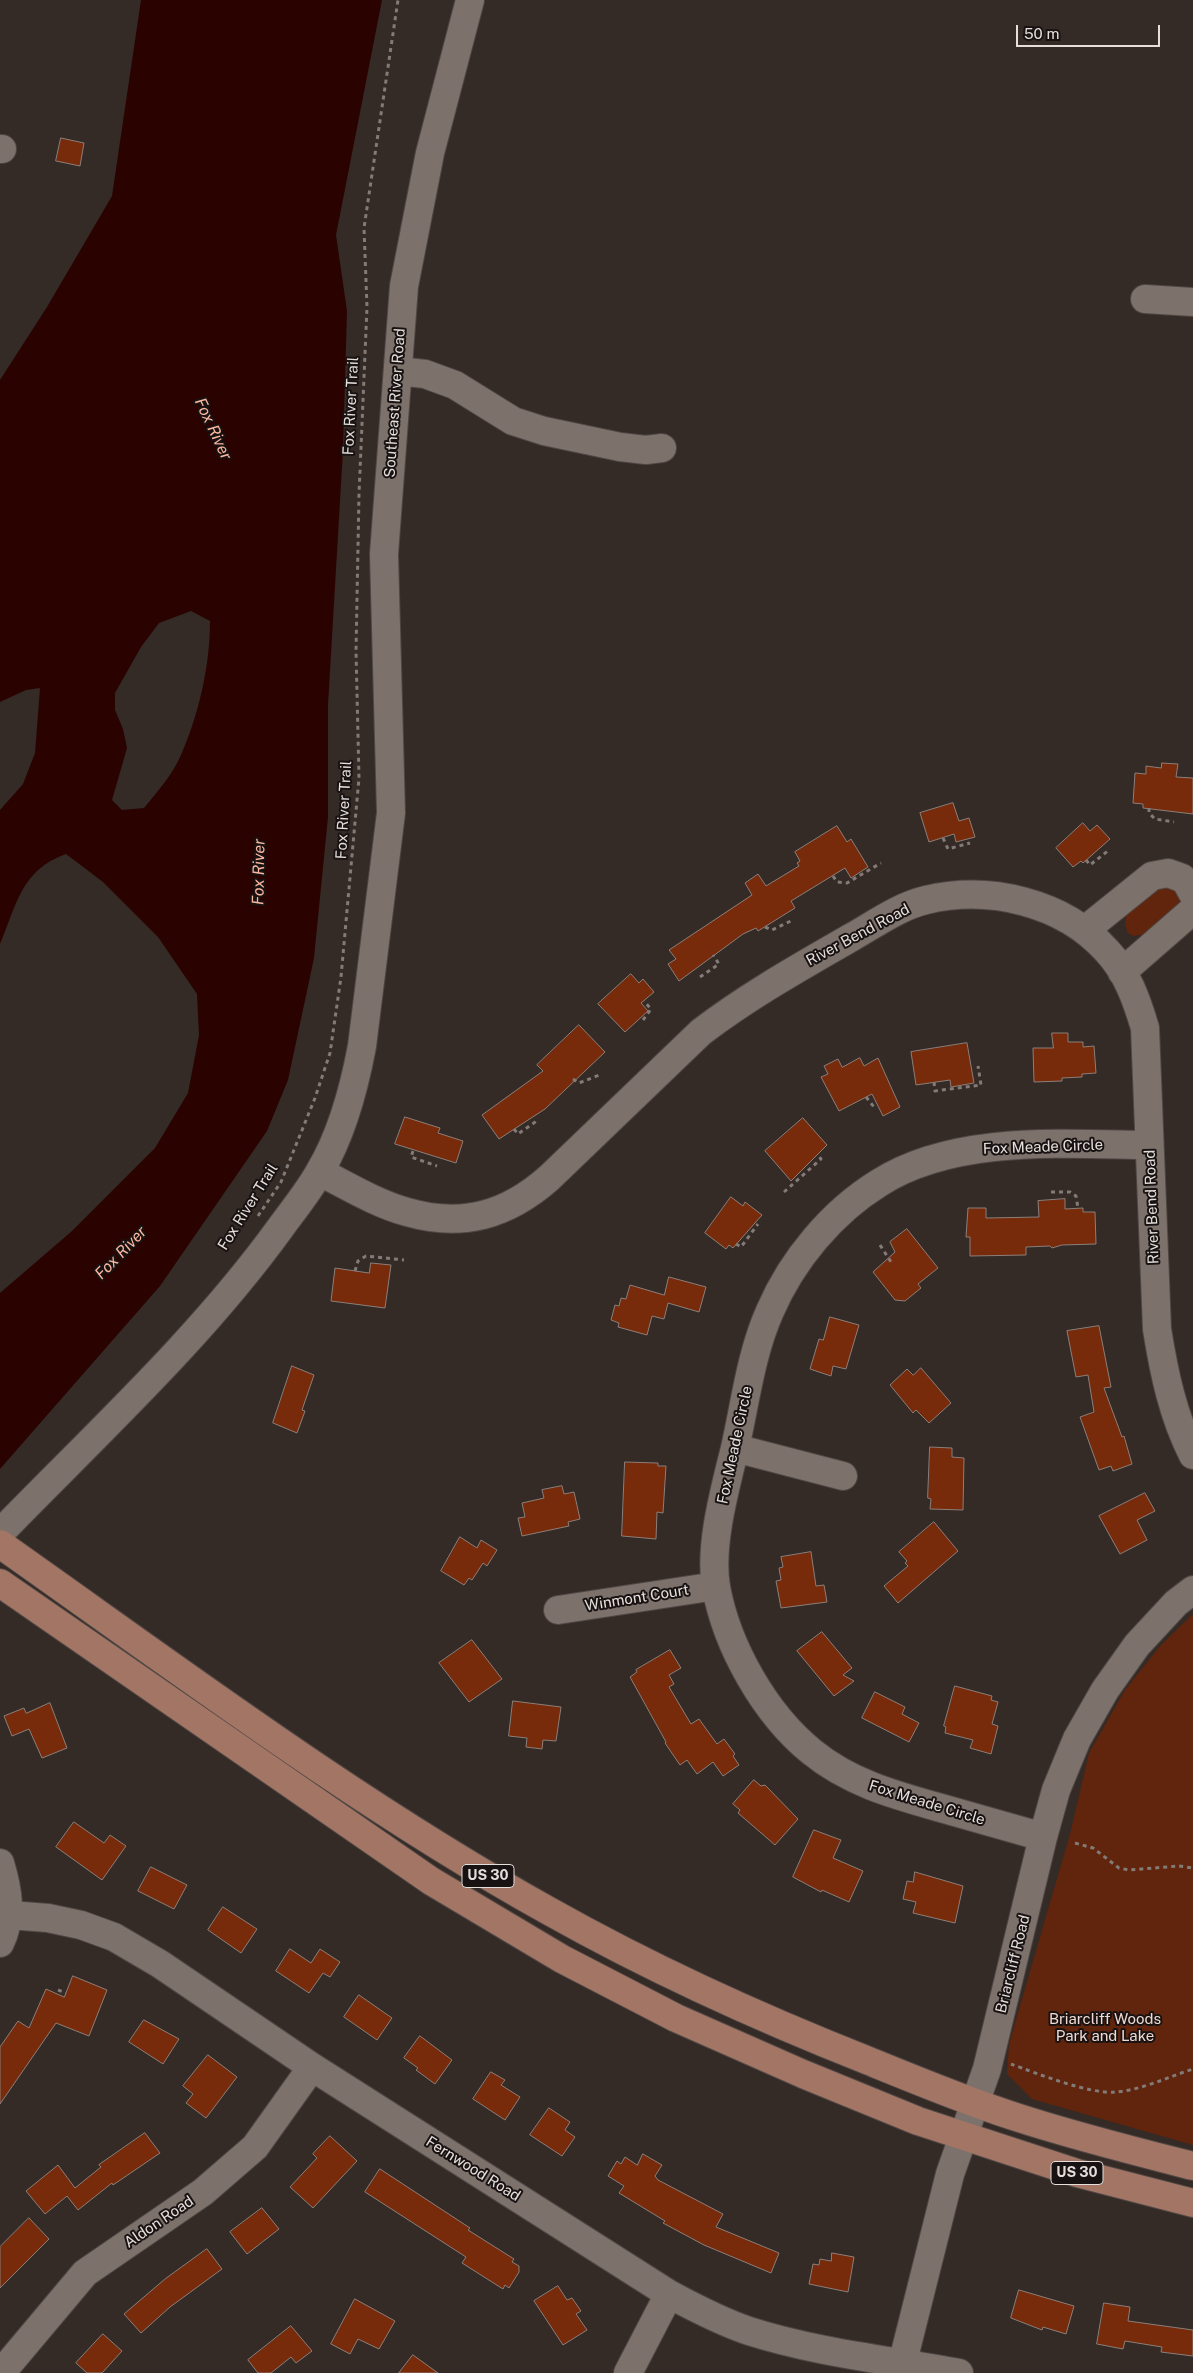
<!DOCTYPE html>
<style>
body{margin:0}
#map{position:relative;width:1193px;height:2373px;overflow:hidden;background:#342a26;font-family:"Public Sans",sans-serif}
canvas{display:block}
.scale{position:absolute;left:1016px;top:25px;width:144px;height:22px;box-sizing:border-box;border:2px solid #e5dedb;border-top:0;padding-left:6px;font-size:15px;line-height:18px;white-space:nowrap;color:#e5dedb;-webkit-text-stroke:4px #181312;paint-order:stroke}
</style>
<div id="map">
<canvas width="1193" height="2373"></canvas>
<div class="scale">50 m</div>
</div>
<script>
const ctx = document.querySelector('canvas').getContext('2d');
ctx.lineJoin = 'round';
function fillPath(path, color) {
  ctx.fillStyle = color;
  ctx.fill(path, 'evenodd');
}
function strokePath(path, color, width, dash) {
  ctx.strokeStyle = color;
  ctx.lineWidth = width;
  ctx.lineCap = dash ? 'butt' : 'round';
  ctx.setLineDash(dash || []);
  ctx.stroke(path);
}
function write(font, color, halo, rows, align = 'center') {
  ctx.font = font + ' "Public Sans",sans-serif';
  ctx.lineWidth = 4;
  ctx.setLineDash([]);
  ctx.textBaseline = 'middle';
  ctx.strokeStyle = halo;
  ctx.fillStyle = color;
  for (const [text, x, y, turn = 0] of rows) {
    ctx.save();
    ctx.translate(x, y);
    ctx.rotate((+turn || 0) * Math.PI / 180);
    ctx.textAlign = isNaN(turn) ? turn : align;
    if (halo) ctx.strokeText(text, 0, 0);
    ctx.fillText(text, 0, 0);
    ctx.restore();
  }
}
fillPath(new Path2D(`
 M1172,883L1181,899L1177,906L1146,934L1133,936L1128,933L1125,926L1126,917L1129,911L1157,886Z
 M1193,1614V2145L1032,2099L1007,2074L1009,2044L1070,1834L1089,1753L1125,1690L1160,1646Z`), '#61240c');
fillPath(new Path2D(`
 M141,0H382L336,235L347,311L343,450L328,705V817L314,958L288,1080L267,1131L160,1286L0,1469V1293L72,1231L155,1148L188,1093L199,1035L197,994L158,937L103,882L66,854C21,870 17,904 0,944V810L23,784L35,753L40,688L26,690L0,702V380L47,307L112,196ZM191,611L210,621C210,666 199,714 181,755C173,774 157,792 144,808L122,810L112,800L127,748L123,729L115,710V693L141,647L159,623Z`), '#2a0300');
const building = new Path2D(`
 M61,138L84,143L80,166L56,161Z
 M1162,763L1178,764L1176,777L1193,778V814L1143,808V804L1133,803L1135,773L1146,774V766L1161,768Z
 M953,803L959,821L969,818L975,837L956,842L954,834L929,842L920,813Z
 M1083,823L1090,831L1097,825L1110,839L1083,863L1081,861L1073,867L1056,848Z
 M837,826L847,842L851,839L868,867L851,878L845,868L791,901L795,908L758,931L756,928L743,934L679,981L668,964L676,959L669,950L752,895L745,883L758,874L766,886L799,866L797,863L800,861L795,852Z
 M631,974L639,983L643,979L654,992L641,1003L648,1011L625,1032L598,1004Z
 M579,1025L605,1052L545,1109L499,1139L482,1115L543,1071L537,1065Z
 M1052,1033H1068V1042H1083V1047L1094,1046L1096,1073L1082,1074V1077L1062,1078V1081L1034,1082L1033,1048H1053Z
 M967,1043L974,1083L951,1087L950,1080L916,1085L911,1052Z
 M860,1058L864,1066L878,1058L900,1107L883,1116L872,1094L839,1111L821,1077L828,1074L824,1066L838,1059L842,1067Z
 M405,1117L440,1128L438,1133L463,1141L456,1163L395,1144Z
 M803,1118L827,1145L791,1181L765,1151Z
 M731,1197L743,1206L745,1202L762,1215L733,1248L729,1245L726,1249L705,1233Z
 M1065,1199V1209L1083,1208V1212H1095L1096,1244L1062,1245L1052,1248L1050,1246L1026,1247V1255L970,1256V1237H966L968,1208H986V1218L1039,1217L1038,1201Z
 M907,1229L938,1268L918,1284L921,1288L905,1301L895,1300L873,1272L895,1252L890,1242Z
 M371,1263L391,1265L385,1308L331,1301L335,1268L369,1273Z
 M669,1277L706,1287L699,1312L668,1303L664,1319L652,1316L647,1335L618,1327L619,1323L611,1320L615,1305L619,1306L621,1298L626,1299L630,1285L664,1295Z
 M830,1317L859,1325L846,1369L833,1366L831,1376L810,1369L819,1339L823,1340Z
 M1099,1326L1111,1387L1104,1388L1122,1437L1124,1436L1132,1464L1113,1471L1111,1466L1099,1470L1080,1417L1094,1412L1088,1375L1076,1377L1067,1331Z
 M292,1366L314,1375L302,1410L305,1411L297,1433L273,1423Z
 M921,1368L951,1403L929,1423L916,1410L913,1413L890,1385L907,1369L913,1375Z
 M930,1447L952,1448V1457L964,1458L963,1510L930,1509L931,1499L928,1498Z
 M625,1462L658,1463V1466H666L663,1513L657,1512L656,1539L622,1536Z
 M562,1486L564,1494L574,1492L580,1519L568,1522L569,1526L522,1536L518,1518L525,1517L522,1503L544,1498L542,1490Z
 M1145,1493L1155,1511L1137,1520L1147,1540L1120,1554L1099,1516Z
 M934,1522L958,1551L898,1603L884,1586L908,1566L905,1563L907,1561L899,1552Z
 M460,1537L477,1548L481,1540L497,1550L487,1566L483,1563L472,1580L469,1578L464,1585L441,1571Z
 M811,1552L816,1586L824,1585L827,1602L781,1608L776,1581L781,1580L779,1568L783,1567L781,1557Z
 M822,1632L852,1668L843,1675L854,1681L834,1696L797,1651Z
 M472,1640L502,1679L469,1702L439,1663Z
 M670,1650L681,1668L669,1675L674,1684L669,1687L691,1724L699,1719L717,1744L724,1739L735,1754L733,1756L739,1765L723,1776L713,1762L697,1774L687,1760L680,1765L665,1743L666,1742L630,1677L637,1672L636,1670Z
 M955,1686L992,1696L991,1700L998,1702L992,1724L998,1726L991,1754L970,1748L973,1740L945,1733L946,1727L944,1726Z
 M875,1692L905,1707L902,1714L919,1723L909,1742L862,1718Z
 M513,1701L561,1707L556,1741L543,1740L542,1749L526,1747L527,1738L509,1736Z
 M50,1703L67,1748L42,1758L29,1729L12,1736L4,1716L24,1708L26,1713Z
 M754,1780L761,1786L765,1785L798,1819L775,1845L738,1813L740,1810L733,1804Z
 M74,1822L104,1843L110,1835L126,1846L102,1880L56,1847Z
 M814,1830L841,1840L833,1858L863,1871L849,1902L822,1890L821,1892L793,1877Z
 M151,1867L187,1885L174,1909L138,1891Z
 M915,1872L963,1886L955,1923L913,1913L916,1902L903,1899L907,1881L913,1882Z
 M223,1907L257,1929L241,1953L208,1930Z
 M290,1949L311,1963L320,1949L340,1962L330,1977L323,1973L309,1993L276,1971Z
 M73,1976L107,1990L89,2036L56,2023L0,2104V2047L18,2021L29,2028L46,1989L64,1997Z
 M359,1995L392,2018L377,2040L344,2017Z
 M144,2020L179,2039L163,2064L129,2042Z
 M420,2036L452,2060L435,2084L416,2070L418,2068L404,2058Z
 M208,2055L237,2077L206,2118L186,2103L193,2094L183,2086Z
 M491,2072L505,2080L501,2085L520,2097L505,2120L473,2099Z
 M549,2108L570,2122L565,2130L575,2137L562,2156L530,2135Z
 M145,2133L160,2153L113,2185L112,2183L78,2210L67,2196L45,2214L26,2191L58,2165L75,2188L101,2167L99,2165Z
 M330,2136L357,2161L313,2208L290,2187L317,2158L313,2154Z
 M643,2154L662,2165L655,2176L658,2180L723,2214L716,2227L779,2253L771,2273L704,2245L663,2223L665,2221L619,2193L624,2186L608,2176L617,2161L621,2164L625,2157L637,2165Z
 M380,2169L470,2228L468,2230L514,2259L512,2262L519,2266V2272L509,2288L505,2285L503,2289L462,2263L466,2257L365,2192Z
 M262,2208L279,2229L247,2254L230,2232Z
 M29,2218L49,2239L0,2288V2247Z
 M207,2249L222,2269L170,2307L141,2333L124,2314L165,2279Z
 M832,2253L854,2257L848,2292L809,2284L813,2264L819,2265L820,2259L831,2261Z
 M558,2286L567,2300L572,2298L581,2311L576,2314L587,2330L563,2345L534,2301Z
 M1019,2290L1074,2306L1066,2334L1043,2327L1042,2330L1011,2318Z
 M355,2299L395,2321L379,2349L358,2339L350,2354L331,2344Z
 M1104,2303L1130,2307L1128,2321L1193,2330V2356L1161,2352L1162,2347L1125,2341L1123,2349L1097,2344Z
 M291,2326L312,2351L296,2363L291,2357L271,2373H258L248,2360Z
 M103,2334L122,2351L102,2373H87L76,2363Z
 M413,2355L438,2373H399Z`);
fillPath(building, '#772b0b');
strokePath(building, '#8c7f7a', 1);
const minor = new Path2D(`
 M0,149H2
 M1145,299L1193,302
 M398,371L425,374L455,385L513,421L544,431L620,447L646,450L662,448
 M1085,930L1152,876L1168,873L1182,878L1187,883L1193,894
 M1122,972L1193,910
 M320,1172C348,1186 377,1204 407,1212C463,1228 507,1215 549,1178L701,1032C748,996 800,967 852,937C875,924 900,906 926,900C989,885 1063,902 1107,951C1127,972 1137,1001 1145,1028L1157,1329C1164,1373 1173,1416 1193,1455
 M735,1448L843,1476
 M0,1533C96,1434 200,1339 281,1227C294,1209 309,1191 320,1171C342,1134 354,1089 362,1046L391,813L384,554L404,286L430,153L470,0
 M558,1610L716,1586
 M1043,1837C1009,1827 975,1818 941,1808C895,1795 850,1783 812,1752C765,1714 727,1647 716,1587C709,1545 725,1489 735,1448C745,1404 751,1353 770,1311C792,1260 832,1212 879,1183C954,1135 1064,1144 1149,1145
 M0,1863C8,1890 13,1916 0,1943
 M9,1915L48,1918L81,1925L114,1937L160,1964L312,2067L669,2294C695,2308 722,2322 749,2331C818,2353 889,2360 959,2373
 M1,2373L85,2273L203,2192L255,2147L312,2067
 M628,2373L669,2294
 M900,2373L950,2174L987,2069L1043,1837L1056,1790L1077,1739L1105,1690L1137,1645L1176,1603L1193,1590`);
const major = new Path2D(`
 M0,1544C180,1671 357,1804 549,1911C652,1969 760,2018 869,2061C918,2081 966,2101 1016,2117C1074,2136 1134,2151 1193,2166
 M0,1583L431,1881L562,1959L676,2018L803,2074L918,2121L1077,2173L1193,2203`);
strokePath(minor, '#504744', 30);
strokePath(major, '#504744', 30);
strokePath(new Path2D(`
 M1149,808V813L1155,819L1174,822
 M943,838L948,849L970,843
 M1086,860L1090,865L1109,850
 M833,876L837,882L847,883L881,863
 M765,927L772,930L793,920
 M700,977L719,964L713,955
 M643,1020L651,1009L644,1001
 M573,1079L579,1083L602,1074
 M934,1082L935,1091L981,1085L978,1066
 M866,1097L874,1107
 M514,1129L518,1134L538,1120
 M413,1151L411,1157L437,1166
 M784,1192L821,1159L818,1155
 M1051,1192H1070L1076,1196L1078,1208
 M258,1216L281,1182L315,1098L330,1053L341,977L359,778L356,651L359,494L367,307L364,228L398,0
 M736,1244L741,1247L758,1224
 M880,1245L891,1262
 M355,1271L358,1261L366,1256L404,1260
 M1075,1843L1093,1848L1119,1868L1129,1870L1179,1866L1193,1868
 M58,1990L66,1993
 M1011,2064C1035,2073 1092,2095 1115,2092C1142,2090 1168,2077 1193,2069`), '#837b77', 3, [4, 4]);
strokePath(minor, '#7d716c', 28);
strokePath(major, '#a27565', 28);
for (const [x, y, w] of [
 [488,1876,52],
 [1077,2173,52]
]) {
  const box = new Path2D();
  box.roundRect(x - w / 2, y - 11.5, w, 23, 4);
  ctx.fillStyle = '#181312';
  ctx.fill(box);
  strokePath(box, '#e5dedb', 1);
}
write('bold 14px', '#e5dedb', null, [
 ["US 30",488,1876],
 ["US 30",1077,2173]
]);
write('15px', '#e5dedb', '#181312', [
 ["Southeast River Road",395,403,-86],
 ["Fox River Trail",351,406,-87],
 ["Fox River Trail",344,810,-87],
 ["River Bend Road",858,935,-28],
 ["Fox Meade Circle",1043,1147,-2],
 ["Fox River Trail",248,1207,-58],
 ["River Bend Road",1152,1207,-92],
 ["Fox Meade Circle",735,1445,-78],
 ["Winmont Court",637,1598,-9],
 ["Fox Meade Circle",927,1803,17],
 ["Briarcliff Road",1013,1964,-76],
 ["Fernwood Road",473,2169,32],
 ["Aldon Road",159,2222,-34]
]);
write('15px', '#f1d9d1', '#181312', [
 ["Briarcliff Woods",1105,2019],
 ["Park and Lake",1105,2036]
]);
write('italic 16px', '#fcb7a0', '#181312', [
 ["Fox River",213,429,65],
 ["Fox River",259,872,-89],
 ["Fox River",121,1253,-46]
]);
</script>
